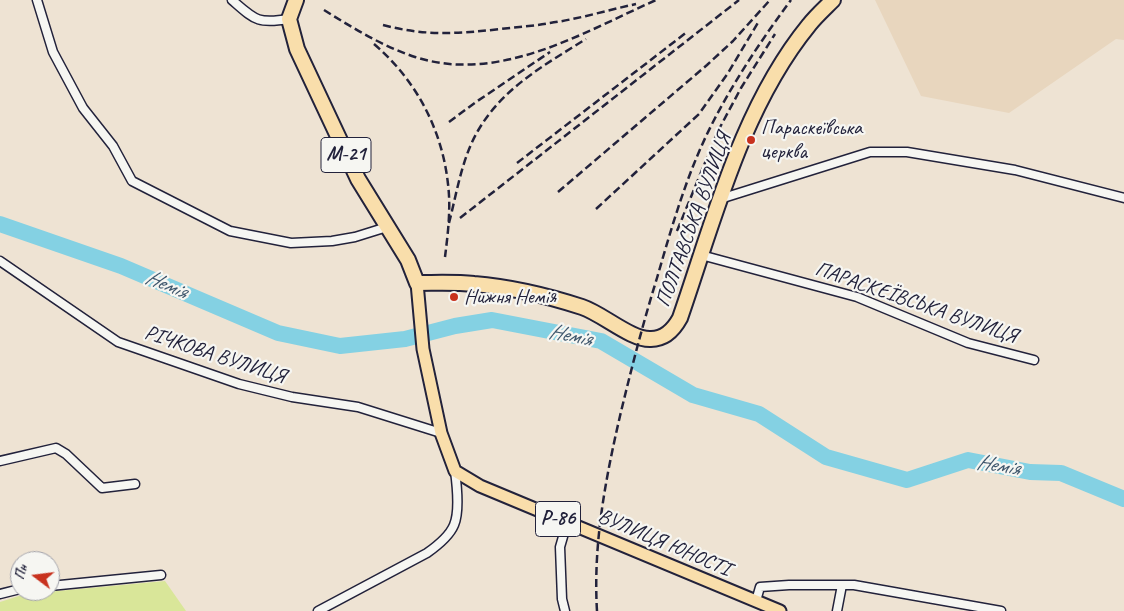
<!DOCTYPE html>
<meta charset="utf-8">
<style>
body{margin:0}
#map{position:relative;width:1124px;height:611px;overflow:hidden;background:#eee3d3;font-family:Caveat,sans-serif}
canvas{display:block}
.north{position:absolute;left:10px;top:551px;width:50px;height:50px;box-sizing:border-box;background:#f6f6f2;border:1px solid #a1a1a9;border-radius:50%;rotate:285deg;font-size:14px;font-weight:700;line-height:20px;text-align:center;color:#22223b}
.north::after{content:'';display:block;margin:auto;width:18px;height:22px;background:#c8321e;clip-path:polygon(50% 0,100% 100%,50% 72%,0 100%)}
</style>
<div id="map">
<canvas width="1124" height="611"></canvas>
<div class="north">Пн</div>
</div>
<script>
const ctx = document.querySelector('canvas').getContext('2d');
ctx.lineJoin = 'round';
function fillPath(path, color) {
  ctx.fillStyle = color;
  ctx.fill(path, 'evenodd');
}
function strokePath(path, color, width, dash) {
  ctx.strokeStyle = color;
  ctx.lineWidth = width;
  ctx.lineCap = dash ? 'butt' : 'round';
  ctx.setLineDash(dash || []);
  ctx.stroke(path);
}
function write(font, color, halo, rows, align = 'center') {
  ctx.font = font + ' Caveat,sans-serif';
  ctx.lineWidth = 4.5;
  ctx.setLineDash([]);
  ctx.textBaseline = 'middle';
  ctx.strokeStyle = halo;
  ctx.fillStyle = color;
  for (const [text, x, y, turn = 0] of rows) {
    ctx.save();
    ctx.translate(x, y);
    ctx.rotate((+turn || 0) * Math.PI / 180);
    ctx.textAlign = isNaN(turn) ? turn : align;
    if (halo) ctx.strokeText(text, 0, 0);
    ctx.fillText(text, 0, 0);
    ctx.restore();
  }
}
fillPath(new Path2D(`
 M875,0H1124V40L1116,39L1009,113L921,96Z`), '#e8d6be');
fillPath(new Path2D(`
 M165,581L186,611H0V602L25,594Z`), '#d9e699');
strokePath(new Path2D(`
 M0,224L121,266L278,333L340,346L405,339L455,326L492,320L601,341L693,395L759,414L826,457L907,480L968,460L1030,472L1061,473L1124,499`), '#84d1e3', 16);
const street = new Path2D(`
 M37,0L53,52L83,108L113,146L132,181L230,231L291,243L332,241L355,237L387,227
 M232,0C255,20 257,24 289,19
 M720,199L870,152H907L1015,170L1124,198
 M701,255L857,297L968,343L1034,360
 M0,261L118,342L239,384L292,397L358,407L441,433
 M0,461L56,448L66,454L102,488L135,484
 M50,586L161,575
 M0,594L20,589
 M756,601L760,587L789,585H854L1001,611
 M318,611L427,553C437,546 449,537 454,525C460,511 457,486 455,471
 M565,611L562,599L560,547L567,523
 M837,611L842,585`);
const primary = new Path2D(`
 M417,283L423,349L441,433L455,471L480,486L780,611`);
const highway = new Path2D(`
 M296,0L289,19L297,49L358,179L408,260L417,283C436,283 455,282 474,284C511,287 548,296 582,307C603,314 631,340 651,339C665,339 674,329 680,318C714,220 742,107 809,25C816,16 825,8 833,0`);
strokePath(street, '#22223b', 11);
strokePath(primary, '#22223b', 15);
strokePath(highway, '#22223b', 18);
strokePath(street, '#f6f6f2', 8);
strokePath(primary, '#f9deab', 11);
strokePath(highway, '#f9deab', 14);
strokePath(new Path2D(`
 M324,10C353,28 382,46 415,57C499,84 582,33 656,0
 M383,25C424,36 458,34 500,29C517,27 534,26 550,23C579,19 608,10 636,4
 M374,44C416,80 442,129 448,184C451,208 448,233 445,257
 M449,122L476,102L550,52
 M517,163L687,32
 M558,192L707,65L733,41L770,0
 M596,209L699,114L728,73L759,21
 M460,218L739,0
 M449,223C457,192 462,157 479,129C504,87 546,64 586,39
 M677,231L718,131L741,88L775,34
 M597,611C593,545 605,481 620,416C631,370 643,323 657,278C672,226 687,173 712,124C734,81 762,39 791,0`), '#22223b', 2.5, [8, 4]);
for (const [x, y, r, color] of [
 [751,140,5,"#c8321e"],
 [454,297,5,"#c8321e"]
]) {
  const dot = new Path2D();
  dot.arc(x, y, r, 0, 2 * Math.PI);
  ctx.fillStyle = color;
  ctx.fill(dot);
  strokePath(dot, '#f6f6f2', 2);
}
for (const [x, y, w] of [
 [346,155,50],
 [558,519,45]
]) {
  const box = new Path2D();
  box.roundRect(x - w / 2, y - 17.5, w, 35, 4);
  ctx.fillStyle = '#f6f6f2';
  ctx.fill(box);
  strokePath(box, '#22223b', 1);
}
write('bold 20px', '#22223b', null, [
 ["М-21",346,155],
 ["Р-86",558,519]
]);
write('21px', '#22223b', '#f6f6f2', [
 ["Параскеївська",761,128],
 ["церква",761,152],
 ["Нижня Немія",464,297]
], 'left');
write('21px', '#22223b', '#f6f6f2', [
 ["ПОЛТАВСЬКА ВУЛИЦЯ",694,220,-70],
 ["ПАРАСКЕЇВСЬКА ВУЛИЦЯ",916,303,19],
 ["РІЧКОВА ВУЛИЦЯ",215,355,18],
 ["ВУЛИЦЯ ЮНОСТІ",664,543,23]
]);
write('italic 22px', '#3f576d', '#f6f6f2', [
 ["Немія",166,285,23],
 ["Немія",570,336,11],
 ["Немія",998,466,9]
]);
</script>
